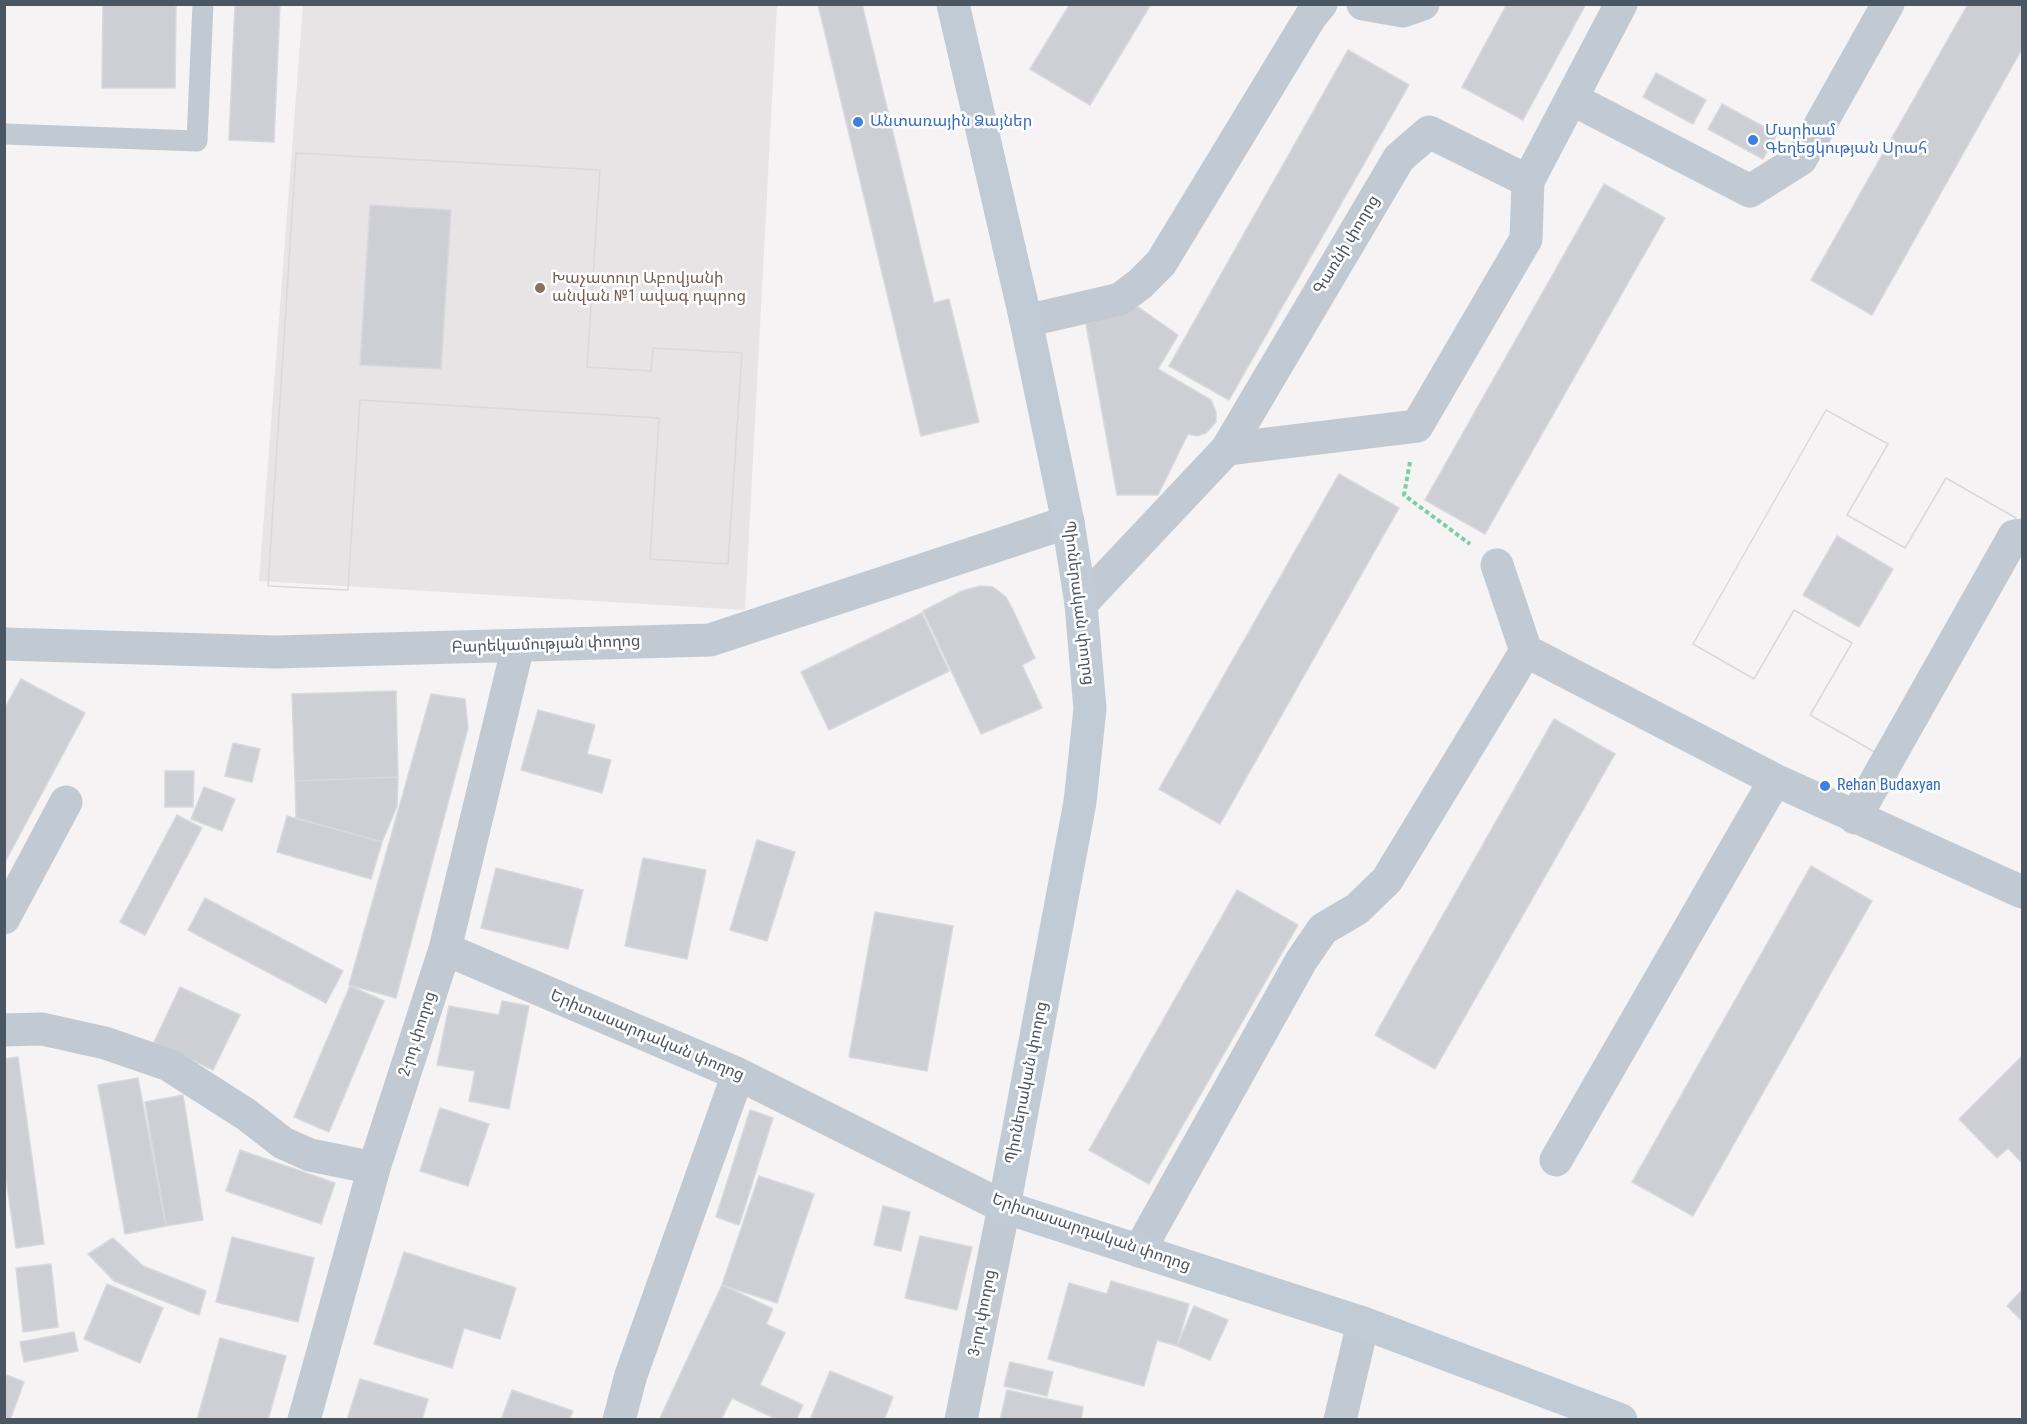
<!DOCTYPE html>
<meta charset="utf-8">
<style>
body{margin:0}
#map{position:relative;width:2027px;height:1424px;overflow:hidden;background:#f5f3f3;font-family:"Roboto Condensed",sans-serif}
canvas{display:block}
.frame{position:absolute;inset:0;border:6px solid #4a5661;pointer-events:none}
</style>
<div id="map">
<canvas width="2027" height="1424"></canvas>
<div class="frame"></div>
</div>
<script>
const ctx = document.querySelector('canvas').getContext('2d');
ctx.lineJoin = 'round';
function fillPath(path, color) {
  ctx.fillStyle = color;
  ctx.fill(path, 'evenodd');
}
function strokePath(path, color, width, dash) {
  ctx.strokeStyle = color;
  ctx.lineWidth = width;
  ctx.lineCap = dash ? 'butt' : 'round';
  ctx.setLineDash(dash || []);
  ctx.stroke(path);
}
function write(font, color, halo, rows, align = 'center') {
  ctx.font = font + ' "Roboto Condensed","Noto Sans Armenian",sans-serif';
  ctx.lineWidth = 5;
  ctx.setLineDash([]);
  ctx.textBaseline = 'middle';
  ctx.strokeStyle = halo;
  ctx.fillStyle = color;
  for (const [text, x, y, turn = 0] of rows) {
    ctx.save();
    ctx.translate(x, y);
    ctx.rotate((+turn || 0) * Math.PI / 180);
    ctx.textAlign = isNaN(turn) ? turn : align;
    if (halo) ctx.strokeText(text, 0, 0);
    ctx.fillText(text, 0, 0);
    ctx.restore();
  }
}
fillPath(new Path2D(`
 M303,5H777L745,610L259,581Z`), '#e6e4e5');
const building = new Path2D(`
 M103,4H176L175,88H102Z
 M235,4H280L274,142L229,140Z
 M818,4H862L934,303L949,299L979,422L921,436Z
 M1070,4H1151L1090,105L1030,69Z
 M1507,4H1586L1523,120L1462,87Z
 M1968,4H2022V49L1872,315L1811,280Z
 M1348,50L1409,85L1229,400L1169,366Z
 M1656,73L1706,100L1693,124L1643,97Z
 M1722,104L1777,134L1763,159L1708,129Z
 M296,153L600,170L587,367L651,371L653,348L742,353L728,564L650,559L659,418L360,400L348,590L268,586ZM370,205L451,210L441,369L360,365Z
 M296,153L600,170L587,367L651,371L653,348L742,353L728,564L650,559L659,418L360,400L348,590L268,586Z
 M1604,184L1665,218L1485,534L1425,500Z
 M1138,307L1178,335L1158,369L1211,400L1216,412V422L1206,433L1197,436L1188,434L1158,495H1117L1086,324Z
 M1826,410L1888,444L1847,515L1905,548L1946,478L2016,518L1880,755L1810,715L1852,643L1794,610L1754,679L1693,644ZM1837,536L1893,569L1859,627L1803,595Z
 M1826,410L1888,444L1847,515L1905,548L1946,478L2016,518L1880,755L1810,715L1852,643L1794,610L1754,679L1693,644Z
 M1339,474L1399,508L1220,824L1159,789Z
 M980,586L993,587L1006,597L1013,610L1035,658L1022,665L1042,708L981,734L923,611L962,591Z
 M922,613L949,671L829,730L801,672Z
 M21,679L85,713L4,864V709Z
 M396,691L398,777L295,781L292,694Z
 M431,694L465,699L468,728L396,998L349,985Z
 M538,710L595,725L587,754L611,760L602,793L521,770Z
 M1554,719L1615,754L1435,1069L1375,1035Z
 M233,743L260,749L252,782L225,776Z
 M165,771H194L193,807H165Z
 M398,777L397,806L382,842L296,818L295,781Z
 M204,787L235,799L222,831L191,819Z
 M177,815L202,828L145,935L120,922Z
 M287,816L382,842L371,879L277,852Z
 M757,840L795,852L767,941L730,930Z
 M643,858L706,870L687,959L625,946Z
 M1811,866L1872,901L1693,1216L1632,1182Z
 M496,868L583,890L568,949L481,928Z
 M1237,890L1298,925L1149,1184L1089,1150Z
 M205,898L343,971L326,1003L188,930Z
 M875,912L953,926L927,1071L849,1057Z
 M350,986L384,1001L329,1132L294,1117Z
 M180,987L240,1015L213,1070L154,1042Z
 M502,1001L529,1006L509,1109L469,1101L475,1071L437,1065L449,1006L499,1015Z
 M2022,1056V1163L2008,1148L1997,1158L1959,1119Z
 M18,1057L44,1244L16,1248L4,1165V1059Z
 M138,1078L166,1226L125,1234L98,1085Z
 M183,1095L203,1220L166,1226L145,1102Z
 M440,1108L489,1124L468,1186L420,1171Z
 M750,1110L773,1118L739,1225L716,1217Z
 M240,1150L335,1183L321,1224L226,1191Z
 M759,1176L814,1194L777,1303L722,1285Z
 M883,1206L910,1212L901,1251L874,1245Z
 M920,1236L972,1247L957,1310L905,1298Z
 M232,1237L314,1258L298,1322L216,1302Z
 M113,1238L143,1266L206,1291L199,1315L114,1281L88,1254Z
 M404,1252L516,1288L500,1339L464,1328L452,1368L374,1344Z
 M51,1264L58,1327L23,1332L16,1268Z
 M1111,1281L1189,1304L1177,1346L1157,1340L1144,1386L1048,1359L1069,1283L1107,1294Z
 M107,1284L163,1308L140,1363L84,1339Z
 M722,1285L773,1309L766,1324L785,1333L760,1385L803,1405L796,1420H778L732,1398L721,1420H659Z
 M2022,1290V1321L2007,1306Z
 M1194,1306L1228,1320L1210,1360L1177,1346Z
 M74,1332L78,1351L24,1362L20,1342Z
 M220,1338L286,1356L268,1420H197Z
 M1010,1362L1053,1372L1047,1396L1004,1386Z
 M830,1371L893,1397L884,1420H810Z
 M4,1374L24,1382L10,1420H4Z
 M360,1379L428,1399L422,1420H347Z
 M512,1390L573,1411L569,1420H501Z
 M1007,1390L1083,1407L1081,1420H1000Z`);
fillPath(building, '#cdcfd5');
strokePath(building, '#d7d9de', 1.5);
strokePath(new Path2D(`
 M1410,462L1404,495L1470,544`), '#7ad0a6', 4, [4.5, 3]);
strokePath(new Path2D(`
 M4,134L197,141L203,4`), '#c1cad2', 21);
strokePath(new Path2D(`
 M1363,4L1403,11L1423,4
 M1572,99L1750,191L1801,159L1888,4
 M1026,321L1120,299L1140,284L1161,263L1311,16L1321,4
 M1227,449L1417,426L1526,239L1528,181
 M1081,604L1227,449L1399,158L1429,132L1528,181L1621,4
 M4,644L276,652L710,640L1068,522
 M1526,651L1775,780L2022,892
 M1855,818L2014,536L2022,535
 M4,918L66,802
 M445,949L738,1074L1004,1207L961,1420
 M4,1030L42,1029L105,1043L169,1065L247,1115L283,1143L310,1155L374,1168
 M1556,1160L1775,780
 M1139,1251L1301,961L1323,929L1357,909L1387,880L1526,651L1497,565
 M304,1420L374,1168L445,949L518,646
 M619,1420L631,1375L738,1074
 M1340,1420L1363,1323`), '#c1cad2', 33);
strokePath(new Path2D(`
 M953,4L1026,321L1068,522L1081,604L1090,709L1080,802L1004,1207L1363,1323L1621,1420`), '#c1cbd6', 33);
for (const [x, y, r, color] of [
 [858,122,6,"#3f7fe0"],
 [1753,140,6,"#3f7fe0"],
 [540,288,6,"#8d6e63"],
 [1825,786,6,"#3f7fe0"]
]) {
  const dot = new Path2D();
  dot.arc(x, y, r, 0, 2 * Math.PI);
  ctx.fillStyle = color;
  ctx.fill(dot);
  strokePath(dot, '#fff', 2);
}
write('16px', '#366cbe', '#fff', [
 ["Անտառային Ձայներ",870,122],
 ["Մարիամ",1765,131],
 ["Գեղեցկության Սրահ",1765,149],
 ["Rehan Budaxyan",1837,786]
], 'left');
write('16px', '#4a5661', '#fff', [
 ["Գառնի փողոց",1347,245,-59],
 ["Պիոներական փողոց",1078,603,83],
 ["Բարեկամության փողոց",546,645,-2],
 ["2-րդ փողոց",418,1034,-72],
 ["Երիտասարդական փողոց",647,1036,23],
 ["Պիոներական փողոց",1027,1083,-79],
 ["Երիտասարդական փողոց",1091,1233,19],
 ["3-րդ փողոց",983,1313,-79]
]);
write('16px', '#785e54', '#fff', [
 ["Խաչատուր Աբովյանի",552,279],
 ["անվան №1 ավագ դպրոց",552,297]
], 'left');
</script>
